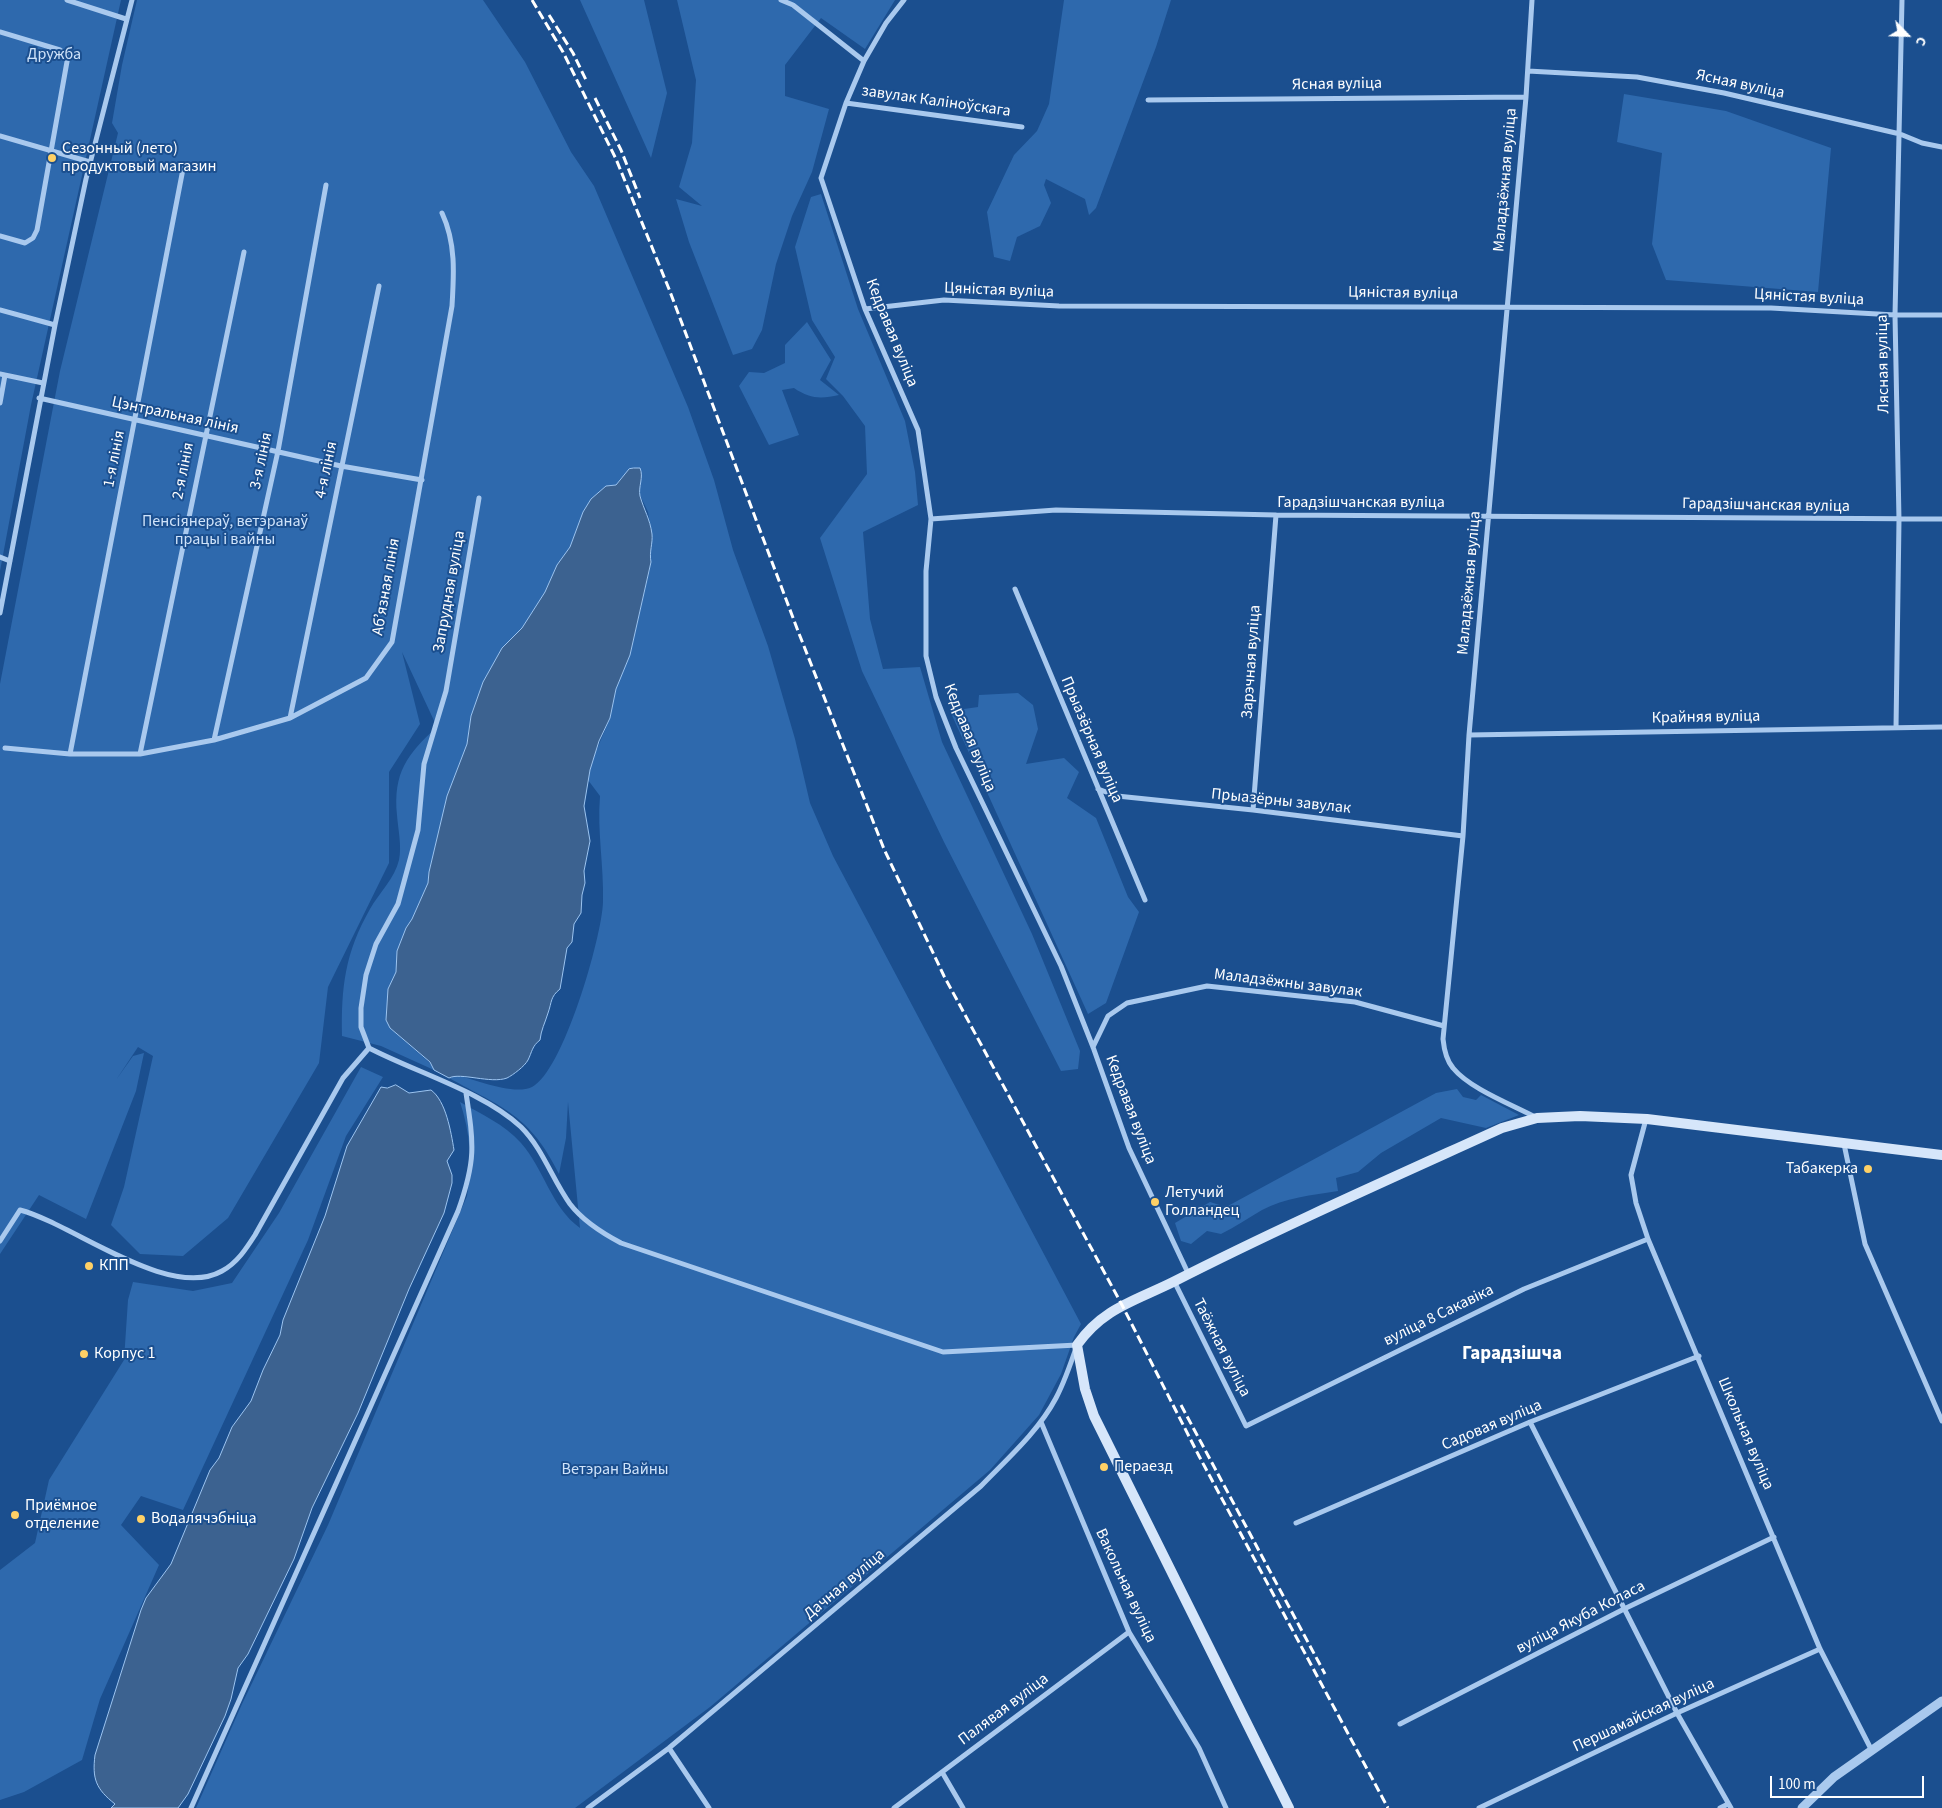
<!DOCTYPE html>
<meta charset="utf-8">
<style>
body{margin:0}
#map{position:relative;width:1942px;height:1808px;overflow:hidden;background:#1b4f8f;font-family:"Source Sans 3",sans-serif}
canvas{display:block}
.north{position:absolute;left:1882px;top:10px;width:50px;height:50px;-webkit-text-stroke:4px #1b4f8f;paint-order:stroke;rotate:114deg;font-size:14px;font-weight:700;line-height:20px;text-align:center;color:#fff}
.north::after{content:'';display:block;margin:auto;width:18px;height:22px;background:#fff;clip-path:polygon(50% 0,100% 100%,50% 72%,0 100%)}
.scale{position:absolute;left:1770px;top:1776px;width:154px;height:22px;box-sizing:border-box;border:2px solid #fff;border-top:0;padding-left:6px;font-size:15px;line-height:18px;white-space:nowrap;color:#fff;-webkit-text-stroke:4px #1b4f8f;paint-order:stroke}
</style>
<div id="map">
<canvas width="1942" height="1808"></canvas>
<div class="north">С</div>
<div class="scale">100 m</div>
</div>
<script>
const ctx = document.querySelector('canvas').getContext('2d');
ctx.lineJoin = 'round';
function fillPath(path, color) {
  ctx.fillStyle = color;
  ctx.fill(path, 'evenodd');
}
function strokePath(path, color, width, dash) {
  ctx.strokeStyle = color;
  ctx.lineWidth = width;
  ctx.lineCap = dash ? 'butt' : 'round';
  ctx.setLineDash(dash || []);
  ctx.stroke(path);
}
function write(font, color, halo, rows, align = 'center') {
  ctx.font = font + ' "Source Sans 3",sans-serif';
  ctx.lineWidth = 4;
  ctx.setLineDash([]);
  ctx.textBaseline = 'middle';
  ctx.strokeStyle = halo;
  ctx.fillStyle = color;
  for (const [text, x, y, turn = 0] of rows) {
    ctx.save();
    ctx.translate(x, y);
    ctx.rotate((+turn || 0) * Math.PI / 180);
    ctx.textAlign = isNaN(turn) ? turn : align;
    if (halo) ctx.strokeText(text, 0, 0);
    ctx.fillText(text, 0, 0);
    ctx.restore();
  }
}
fillPath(new Path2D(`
 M0,0H121L31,405L0,571Z
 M137,0H483L525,62L571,152L594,186L688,407L714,480L733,550L768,646L795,739L810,803L833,856L1081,1324L1074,1337L1061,1374L1039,1415L990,1470L710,1707L575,1808H196L242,1704L328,1525L467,1196C473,1164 470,1132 460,1102C481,1114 504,1124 521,1143C544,1169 551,1207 580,1228L568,1102L566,1138L559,1174C530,1115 503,1108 449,1078L455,1075C475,1079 513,1096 532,1087C563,1072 602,937 603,902C604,866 597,831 600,796L588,780L592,761L610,718L616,689L630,655L650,568L649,551L652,537L648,512L640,495V485L622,477L616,485L606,486L591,499L583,512L570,547L557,565L545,592L522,628L502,648L483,682L471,716L467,744L447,796L429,872L428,883L412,919L406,928L397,951L396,972L388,989L386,1019L390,1028L430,1063L434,1070L381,1046L342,1036C341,987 345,953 370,909C379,893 395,878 399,860C402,846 398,829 397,815C393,773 407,754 437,727L402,652L420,724L389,772V863L328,987L319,1063L228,1218L183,1256L140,1254L111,1225L124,1187L153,1056L138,1047L116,1080L133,1056L144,1053L136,1091L86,1219L39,1195L0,1254V684L60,371L118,133L112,123L122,65Z
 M580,0H644L667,93L651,158Z
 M677,0H895L865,49L821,18L785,65V96L829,109L812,172L792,216L776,264L762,330L752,349L733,355L689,242L676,199L702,206L679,187L692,143L696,80Z
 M1064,0H1171L1156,47L1096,208L1089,215L1085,199L1046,179L1044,185L1051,203L1040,226L1017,237L1010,261L994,257L987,212L1014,155L1037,131L1049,104Z
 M1624,94L1726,111L1831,148L1818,292L1666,280L1652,244L1662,153L1617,142Z
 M821,194L858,309L905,421L915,472L918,505L863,532L870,619L883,669L920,667L942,742L1032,934L1080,1051L1078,1069L1061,1071L944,842L862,671L820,538L867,474L865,426L843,396L826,379L835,357L812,320L795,247L811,197Z
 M807,322L831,360L820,380L839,395C821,399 810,399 794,388L782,390L799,435L769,445L739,386L749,372L764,373L785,363V345Z
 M1018,693L1033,705L1038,729L1026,764L1064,758L1079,772L1067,798L1096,818L1128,897L1139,912L1106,1003L1088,1014L950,711L978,707L979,695Z
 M361,1067L383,1077L346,1136L308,1240L183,1510L141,1496L121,1525L159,1565L100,1699L82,1760L24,1792L0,1800V1570L35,1543L49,1480L124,1360L128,1300L133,1282L193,1291L232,1283L279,1213Z
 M1457,1089L1463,1097L1476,1100L1481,1095L1519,1115L1486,1128L1441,1118L1381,1153L1358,1172L1336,1178L1338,1191C1313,1195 1284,1198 1262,1210C1248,1218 1235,1227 1221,1234L1207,1231L1191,1244L1181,1241L1175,1223L1210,1202L1226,1207L1436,1093Z`), '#2e69ad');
const water = new Path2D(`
 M634,468H640C644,477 638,487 640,496C644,510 650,519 652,534C653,543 649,552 651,562L630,655L616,689L610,718L599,741L590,770L584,806L590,841L584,871L585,883L582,895L581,913L574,924L572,942L567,948L560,989C550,997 552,1002 548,1013C545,1023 541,1030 540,1040C532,1046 532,1052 528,1060C525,1066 513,1075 507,1078C491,1084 460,1072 449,1078L434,1070L430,1062L390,1028L386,1020L388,989L396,972L397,951L406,928L412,919L428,883L429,872L447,796L467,744L471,716L483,682L502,648L522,628L545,592L557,565L570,547L583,512L591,499L606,486L616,485L629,469Z
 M396,1085L409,1093L431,1090C446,1101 451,1132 454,1150L447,1161L452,1175V1183L444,1213L409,1289L358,1413L312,1508L294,1559L248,1654L238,1668L231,1699L225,1716L188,1794L178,1808H111L115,1804C96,1789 92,1779 95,1755L141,1610L146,1598L171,1564L210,1470L219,1458L232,1427L251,1401L263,1370L280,1335L283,1320L325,1216L347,1146L381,1087L387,1088Z`);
fillPath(water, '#3c6290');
strokePath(water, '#9cc4f0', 1);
strokePath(new Path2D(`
 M67,0L126,19
 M781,0L793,5L864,61
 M904,0L886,23L864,61L846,103L821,178L865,309L918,430L931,519L926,571V656L936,697L956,748L1061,966L1093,1047L1129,1148L1188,1273
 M1532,0L1526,97L1469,735L1463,836L1443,1039C1444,1049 1446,1060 1453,1068C1470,1089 1513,1105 1537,1118
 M0,32L60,50L68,56L37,230L33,238L25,243L0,236
 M1528,71L1637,77L1724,93L1900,134L1922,143L1942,147
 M1148,100L1526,97
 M846,103L1022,127
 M0,136L90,162
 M865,309L944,300L1059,306L1771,308L1895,315H1942
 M0,310L55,325
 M0,374L43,383
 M39,398L341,466L422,480
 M0,403L5,375
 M931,519L1056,510L1276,515L1942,519
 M0,557L10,561
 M1015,589L1145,900
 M0,613L55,325L86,179L132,0
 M290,718L379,286
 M1896,728L1899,520L1895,315L1902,0
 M1469,735L1942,727
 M214,740L278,451L326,185
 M5,748L70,754H140L214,740L290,718L366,678L392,642L452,306C454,274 456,243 442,213
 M70,754L183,169
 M140,754L244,252
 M1098,789L1117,796L1253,810L1463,836
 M1253,810L1276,515
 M1093,1047L1108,1016L1127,1003L1207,986L1355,1002L1444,1026
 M369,1048L361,1027V1008L366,975L376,944L398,904L418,830L424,764L446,691L479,498
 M1646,1119L1631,1175L1636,1203L1648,1239L1820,1649L1872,1751
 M1844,1144L1865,1244L1942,1421
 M0,1241L20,1210C73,1224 169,1301 222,1271C237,1263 246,1249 255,1235L343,1078L369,1048C415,1072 484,1092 521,1127C543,1149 552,1179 570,1204C583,1221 602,1233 621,1243L943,1352L1077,1345C1071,1363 1065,1381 1056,1398C1038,1432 1007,1459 981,1486L669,1748L588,1808
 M1174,1281L1246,1426L1524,1289L1648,1239
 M1041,1422L1129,1632L1199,1748L1226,1808
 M1530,1422L1677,1713L1731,1808
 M1296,1523L1530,1422L1699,1356
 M1400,1724L1624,1609L1774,1537
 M669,1748L709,1808
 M942,1772L963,1808
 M191,1808L458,1211C476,1161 474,1145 466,1093
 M894,1808L1129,1632
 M1479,1808L1677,1713L1820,1649
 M1720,1808L1728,1804`), '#a9c9ee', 5);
strokePath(new Path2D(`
 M1802,1808L1834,1777L1942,1701`), '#a9c9ee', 9);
strokePath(new Path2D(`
 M1289,1808L1094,1416L1085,1389L1077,1345C1103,1308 1135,1301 1173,1282C1281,1227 1392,1178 1502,1128L1537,1118L1580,1116L1647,1119L1942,1155`), '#d6e6fa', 10);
strokePath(new Path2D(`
 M532,0L563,52L616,159L669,289L798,631L884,849L944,976L1122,1305L1199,1456L1388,1808
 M549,15L573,53L587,82
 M595,98L621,150L640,198
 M1181,1405L1325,1674`), '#fff', 3, [9, 4]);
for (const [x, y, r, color] of [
 [52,158,5,"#ffd166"],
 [1868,1169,5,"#ffd166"],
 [1155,1202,5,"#ffd166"],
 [89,1266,5,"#ffd166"],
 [84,1354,5,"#ffd166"],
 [1104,1467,5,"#ffd166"],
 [15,1515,5,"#ffd166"],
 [141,1519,5,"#ffd166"]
]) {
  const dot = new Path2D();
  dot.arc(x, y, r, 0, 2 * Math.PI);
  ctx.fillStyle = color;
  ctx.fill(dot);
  strokePath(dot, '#1b4f8f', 2);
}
write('16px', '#cfe3fa', '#1b4f8f', [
 ["Дружба",54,55],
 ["Пенсіянераў, ветэранаў",225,522],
 ["працы і вайны",225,540],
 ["Ветэран Вайны",615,1470]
]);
write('16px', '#fff', '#1b4f8f', [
 ["Ясная вуліца",1337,85,-1],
 ["Ясная вуліца",1740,85,12],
 ["завулак Каліноўскага",936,102,8],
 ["Маладзёжная вуліца",1506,180,-85],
 ["Цяністая вуліца",999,291,2],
 ["Цяністая вуліца",1403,294,1],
 ["Цяністая вуліца",1809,298,3],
 ["Кедравая вуліца",891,333,68],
 ["Лясная вуліца",1884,364,-91],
 ["Цэнтральная лінія",175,416,12],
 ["1-я лінія",115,459,-79],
 ["3-я лінія",262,461,-78],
 ["4-я лінія",327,470,-78],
 ["2-я лінія",184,471,-79],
 ["Гарадзішчанская вуліца",1361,503],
 ["Гарадзішчанская вуліца",1766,506,1],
 ["Маладзёжная вуліца",1470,583,-85],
 ["Абʼязная лінія",387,587,-80],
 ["Запрудная вуліца",450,592,-80],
 ["Зарэчная вуліца",1252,662,-86],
 ["Крайняя вуліца",1706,718,-1],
 ["Кедравая вуліца",969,738,68],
 ["Прыазёрная вуліца",1091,740,67],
 ["Прыазёрны завулак",1281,802,6],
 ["Маладзёжны завулак",1288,984,7],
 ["Кедравая вуліца",1130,1110,69],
 ["вуліца 8 Сакавіка",1439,1316,-26],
 ["Таёжная вуліца",1221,1348,63],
 ["Садовая вуліца",1492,1426,-23],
 ["Школьная вуліца",1745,1434,67],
 ["Дачная вуліца",845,1585,-40],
 ["Вакольная вуліца",1125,1586,65],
 ["вуліца Якуба Коласа",1581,1618,-27],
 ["Палявая вуліца",1004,1710,-37],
 ["Першамайская вуліца",1644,1716,-25]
]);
write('16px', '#fff', '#1b4f8f', [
 ["Сезонный (лето)",62,149],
 ["продуктовый магазин",62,167],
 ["Табакерка",1858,1169,"right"],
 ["Летучий",1165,1193],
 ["Голландец",1165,1211],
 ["КПП",99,1266],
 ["Корпус 1",94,1354],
 ["Пераезд",1114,1467],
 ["Приёмное",25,1506],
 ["отделение",25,1524],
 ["Водалячэбніца",151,1519]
], 'left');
write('bold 19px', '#fff', '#1b4f8f', [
 ["Гарадзішча",1512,1355]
]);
</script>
